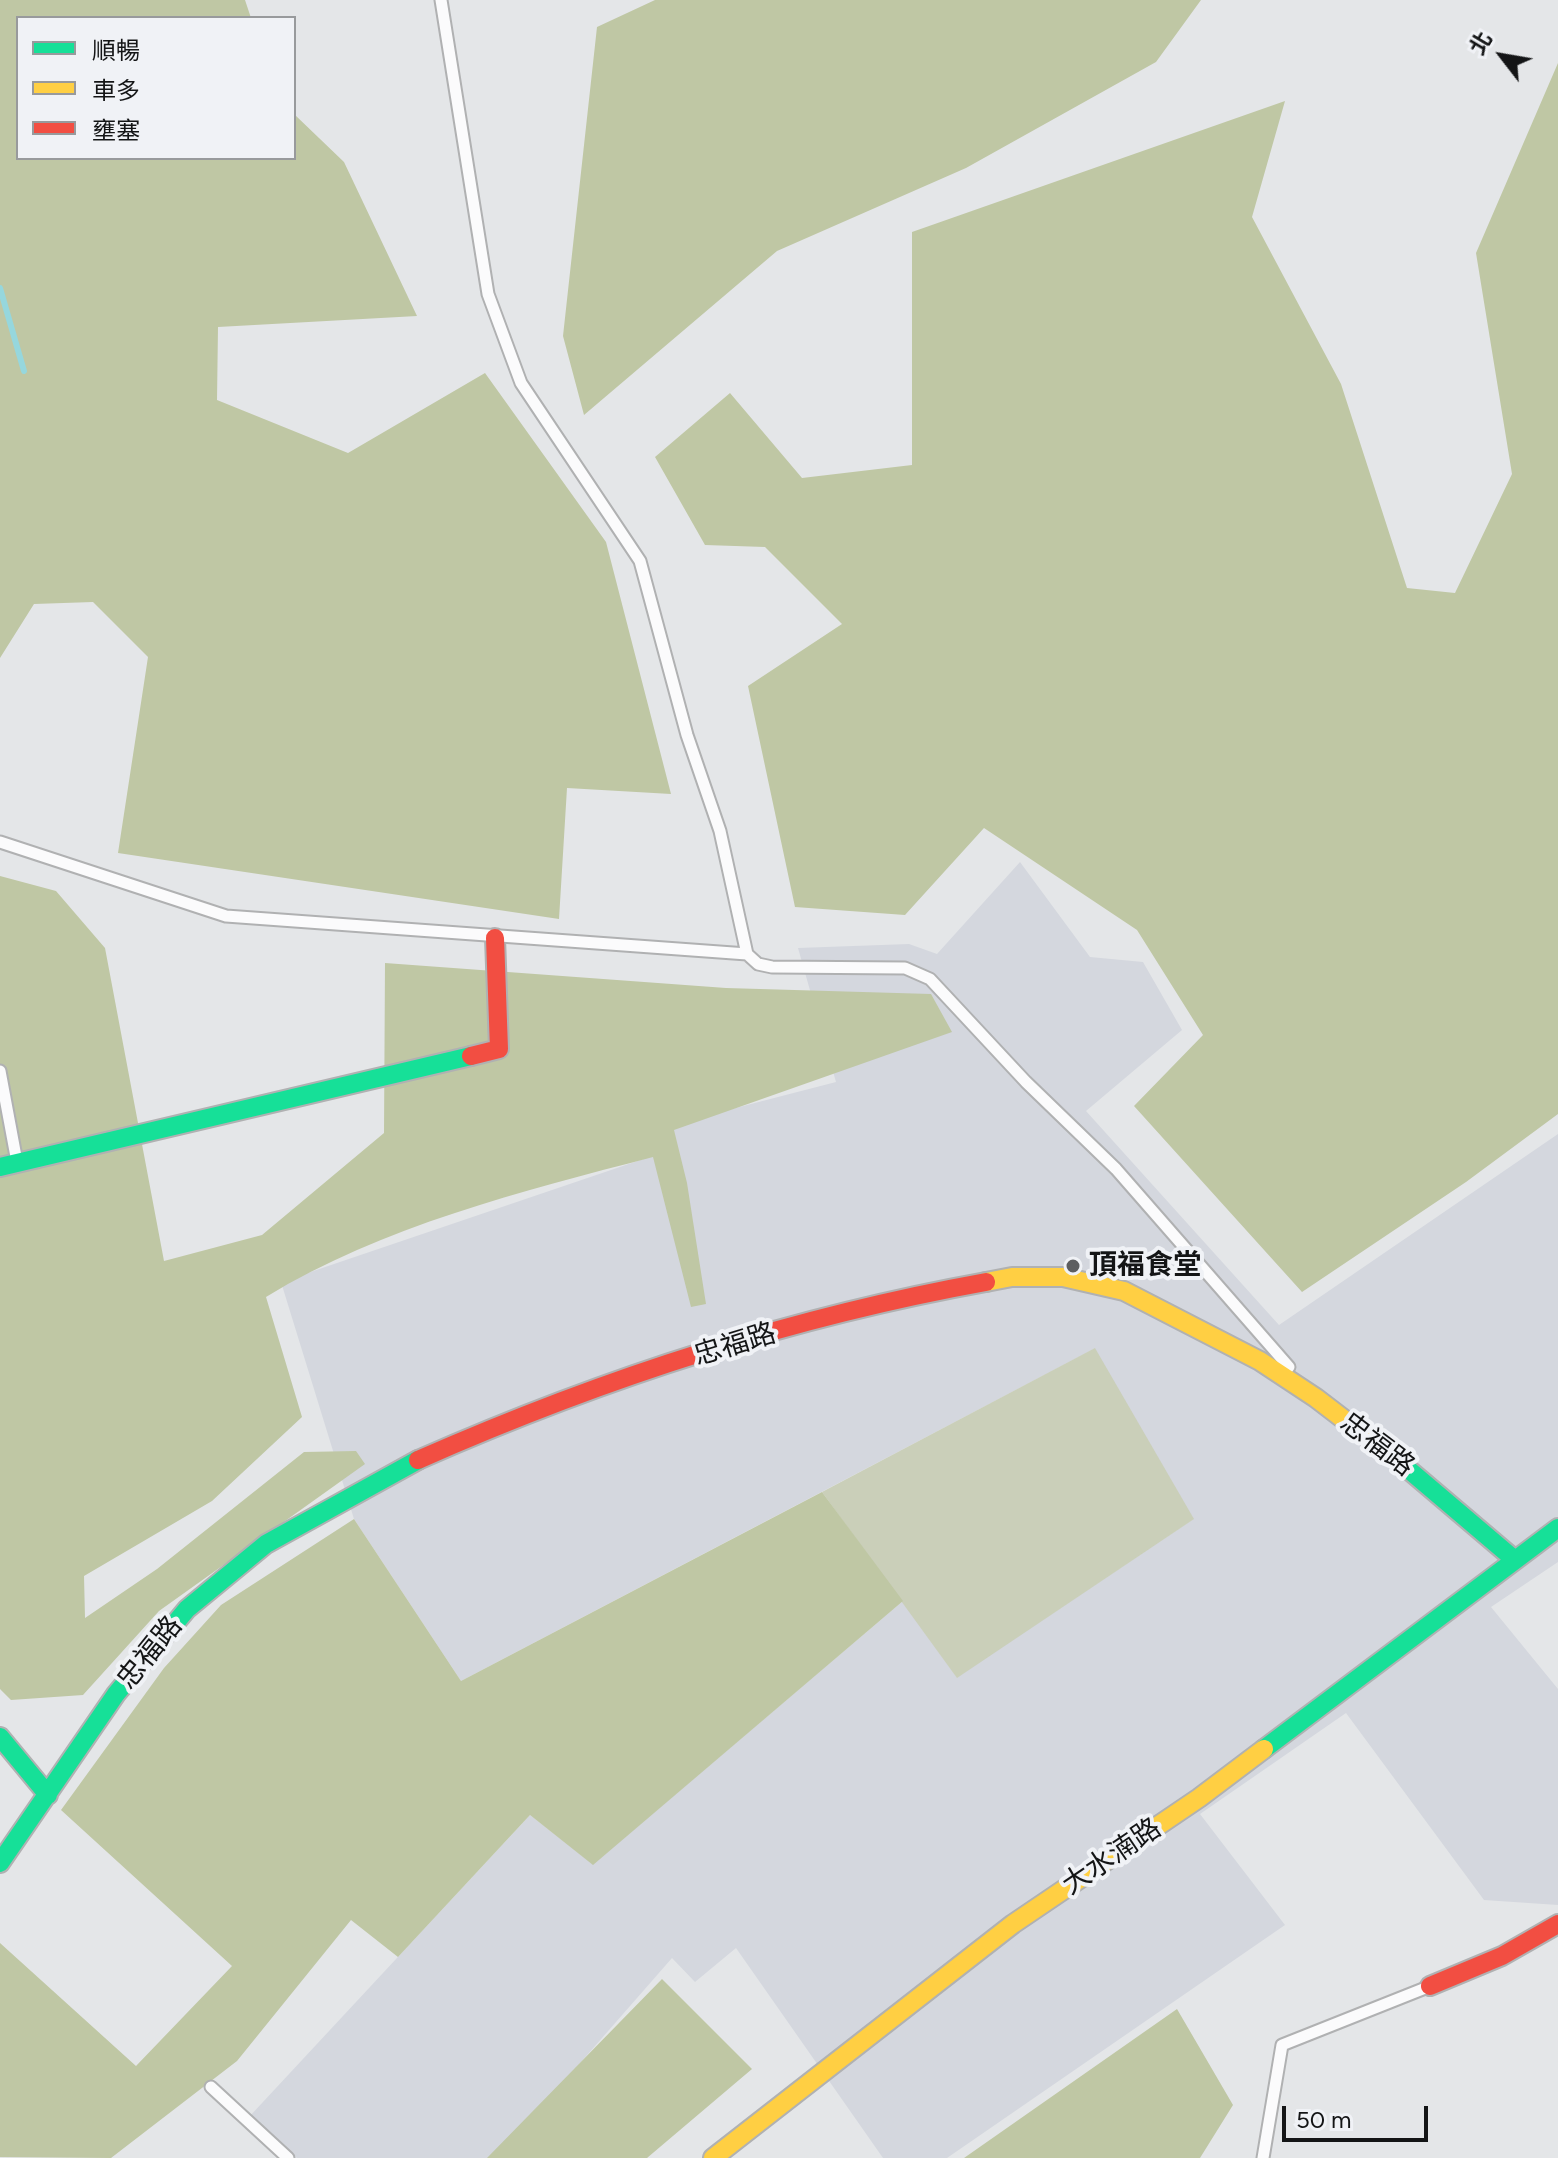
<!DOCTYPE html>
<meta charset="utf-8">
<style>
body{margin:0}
#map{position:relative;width:1558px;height:2158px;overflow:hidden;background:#e4e6e8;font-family:Figtree,"Noto Sans TC",sans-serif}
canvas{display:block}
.legend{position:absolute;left:16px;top:16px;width:280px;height:144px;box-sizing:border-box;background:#f0f2f6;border:2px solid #989a9c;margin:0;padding:10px 14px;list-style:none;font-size:24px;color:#141516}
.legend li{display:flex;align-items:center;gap:16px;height:40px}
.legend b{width:40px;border:2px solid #989a9c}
.north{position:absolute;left:1462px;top:16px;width:80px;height:80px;-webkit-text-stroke:6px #f0f2f6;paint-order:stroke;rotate:301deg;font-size:22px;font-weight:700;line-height:32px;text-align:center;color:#141516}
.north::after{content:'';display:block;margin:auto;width:28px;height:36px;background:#141516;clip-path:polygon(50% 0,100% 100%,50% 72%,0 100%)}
.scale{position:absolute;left:1282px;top:2106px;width:146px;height:36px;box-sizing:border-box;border:4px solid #141516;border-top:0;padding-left:10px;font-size:24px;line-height:28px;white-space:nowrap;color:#141516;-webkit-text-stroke:6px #f0f2f6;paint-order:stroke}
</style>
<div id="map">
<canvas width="1558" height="2158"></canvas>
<ul class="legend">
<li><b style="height:10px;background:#16e098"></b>順暢</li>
<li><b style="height:10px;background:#ffcf43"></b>車多</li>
<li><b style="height:10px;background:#f24e42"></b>壅塞</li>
</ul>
<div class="north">北</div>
<div class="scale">50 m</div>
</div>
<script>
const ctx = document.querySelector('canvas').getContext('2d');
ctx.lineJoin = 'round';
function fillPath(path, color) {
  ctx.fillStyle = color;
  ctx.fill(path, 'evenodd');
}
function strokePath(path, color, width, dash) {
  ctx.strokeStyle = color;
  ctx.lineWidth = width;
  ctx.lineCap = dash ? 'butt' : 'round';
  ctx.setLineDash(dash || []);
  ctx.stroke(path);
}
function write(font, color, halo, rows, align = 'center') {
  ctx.font = font + ' Figtree,"Noto Sans TC",sans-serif';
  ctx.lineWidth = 8;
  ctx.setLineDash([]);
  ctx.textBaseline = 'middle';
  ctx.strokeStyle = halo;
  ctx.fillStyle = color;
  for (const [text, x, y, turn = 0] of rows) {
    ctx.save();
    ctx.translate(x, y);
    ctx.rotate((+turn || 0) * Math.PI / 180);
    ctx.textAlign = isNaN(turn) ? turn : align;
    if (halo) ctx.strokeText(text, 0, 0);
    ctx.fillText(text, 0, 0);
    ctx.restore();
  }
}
fillPath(new Path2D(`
 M1020,862L1090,957L1143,962L1182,1030L1086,1111L1279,1325L1558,1134V1562L1491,1607L1558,1689V1905L1484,1900L1346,1713L1200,1814L1285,1925L947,2158H883L736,1948L695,1982L672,1958L497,2158H297L249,2117L530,1815L593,1864L903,1601L957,1677L1193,1519L1094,1349L461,1681L354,1519L281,1282L667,1151L662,1127L836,1082L798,948L909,944L937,954Z`), '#d4d7de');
fillPath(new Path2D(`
 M1095,1348L1194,1519L957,1678L822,1492Z`), '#cacfb9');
fillPath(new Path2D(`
 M0,0H245L251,18H18V158H294V114L344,162L417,316L218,327L217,400L348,453L485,373L606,542L671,794L567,788L559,919L118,853L148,657L93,602L34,604L0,658Z
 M655,0H1201L1156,62L966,168L777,251L584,415L563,336L597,27Z
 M1558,63V1114L1466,1182L1302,1292L1134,1106L1203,1035L1137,930L984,828L905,915L795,907L748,686L842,624L765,547L705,545L655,457L730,393L802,478L912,465V232L1285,101L1252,217L1341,384L1407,588L1455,593L1512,474L1476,253Z
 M0,876L56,891L105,948L164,1261L262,1235L384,1133L385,963L726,988L931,994L952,1032L674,1130L687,1183L706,1304L691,1307L653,1157C523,1191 382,1226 266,1297L302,1417L212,1501L84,1576L85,1618L157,1569L304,1452L356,1451L365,1464L159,1611L83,1695L11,1700L0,1689Z
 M822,1492L903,1601L593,1865L530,1815L398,1957L351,1920L237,2061L111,2158L0,2157V1943L136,2066L232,1966L61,1810L164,1668L221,1605L354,1519L461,1681Z
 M662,1979L752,2069L647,2158H487Z
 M1177,2009L1233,2105L1200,2158H964Z`), '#bfc7a4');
strokePath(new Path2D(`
 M0,288L24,371`), '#96d7dd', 6);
const lane = new Path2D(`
 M441,0L488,294L521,383L640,561L687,735L720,831L747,954L758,964L772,967L905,968L930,979L1026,1082L1116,1169L1289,1367
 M0,842L226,916L747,954
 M0,1071L17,1162
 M211,2087L288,2158
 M1263,2158L1282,2045L1428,1987`);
const fast = new Path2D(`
 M0,1167L471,1056
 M1402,1464L1515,1560
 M0,1737L48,1795
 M1264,1749L1558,1528
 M0,1863L116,1694L187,1609L266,1544L418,1460`);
const slow = new Path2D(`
 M986,1282L1012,1277H1063L1124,1291L1260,1361L1316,1398L1402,1464
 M713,2158L1013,1924L1199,1798L1264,1749`);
const jam = new Path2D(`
 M471,1056L499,1049L495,938
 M418,1460C599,1380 792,1317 986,1282
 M1430,1986L1502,1956L1558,1924`);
strokePath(lane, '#b0b1b2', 15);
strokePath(fast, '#b0b1b2', 22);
strokePath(slow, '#b0b1b2', 22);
strokePath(jam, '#b0b1b2', 22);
strokePath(lane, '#fbfbfc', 11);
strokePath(fast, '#16e098', 18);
strokePath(slow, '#ffcf43', 18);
strokePath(jam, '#f24e42', 18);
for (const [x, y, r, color] of [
 [1073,1266,8,"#5d5e60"]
]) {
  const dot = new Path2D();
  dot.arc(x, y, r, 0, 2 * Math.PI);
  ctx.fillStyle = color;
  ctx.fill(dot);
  strokePath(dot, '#f0f2f6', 3);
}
write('bold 28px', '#141516', '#f0f2f6', [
 ["頂福食堂",1089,1266]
], 'left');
write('28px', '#141516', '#f0f2f6', [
 ["忠福路",735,1345,-17],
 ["忠福路",1377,1445,37],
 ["忠福路",150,1653,-51],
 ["大水湳路",1112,1857,-34]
]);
</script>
